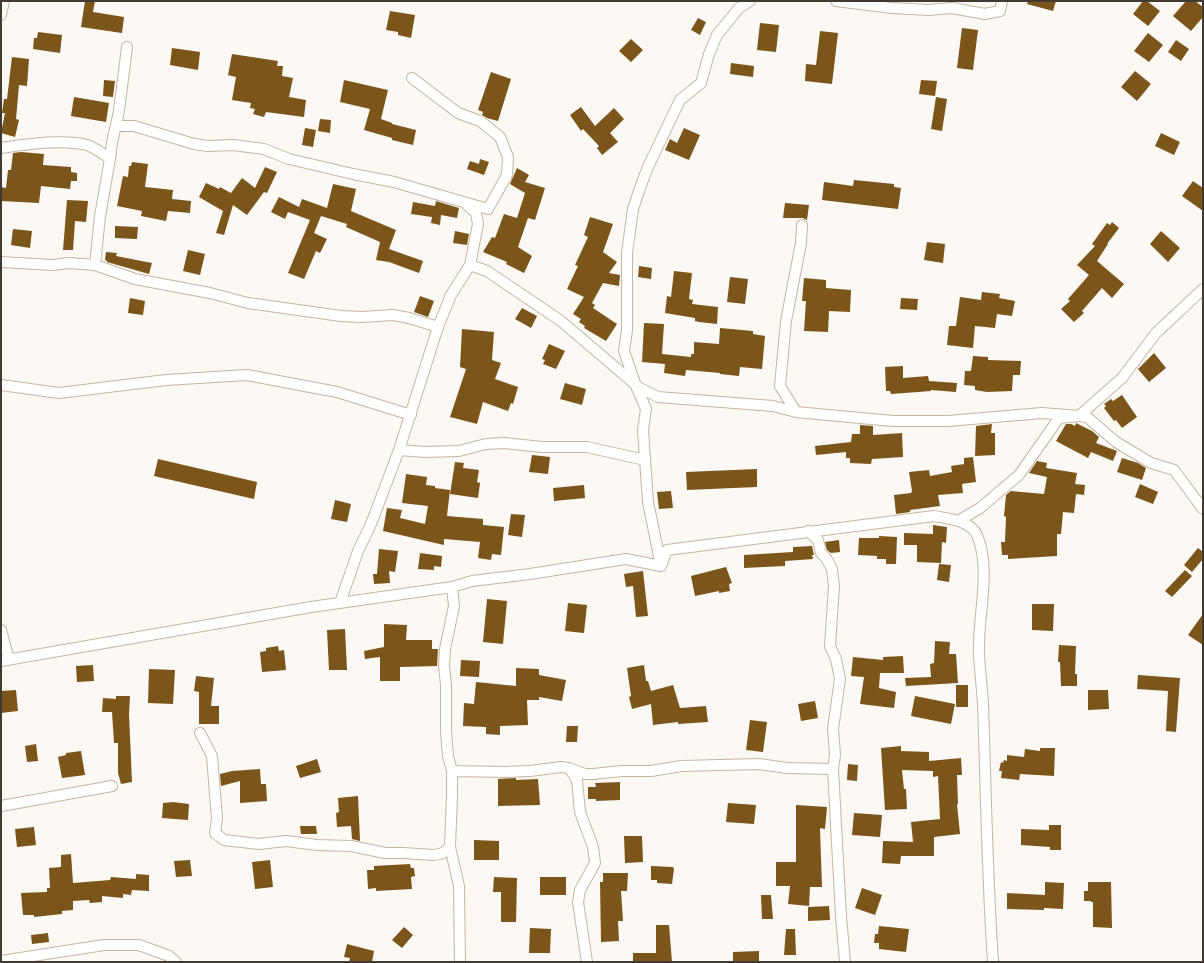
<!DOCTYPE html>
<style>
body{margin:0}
#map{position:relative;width:1204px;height:963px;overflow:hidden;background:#fcf9f5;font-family:"Archivo Narrow",sans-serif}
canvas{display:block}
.frame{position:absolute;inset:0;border:2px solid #403a32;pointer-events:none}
</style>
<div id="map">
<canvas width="1204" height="963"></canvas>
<div class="frame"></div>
</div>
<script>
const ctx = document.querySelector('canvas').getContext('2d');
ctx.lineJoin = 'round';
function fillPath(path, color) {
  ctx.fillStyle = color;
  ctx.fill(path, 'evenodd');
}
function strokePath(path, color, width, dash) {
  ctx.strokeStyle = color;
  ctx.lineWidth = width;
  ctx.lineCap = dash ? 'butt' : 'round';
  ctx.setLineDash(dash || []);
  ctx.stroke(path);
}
fillPath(new Path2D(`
 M85,1H95L93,12L124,17L122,33L81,27Z
 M1028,1H1056L1053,11L1027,4Z
 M1143,1H1147L1160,11L1148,26L1133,14Z
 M1186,1H1195L1203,7V17L1191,31L1173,16Z
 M390,11L415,15L411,38L398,35V32L386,30Z
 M698,18L706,22L700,35L691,30Z
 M760,23L779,25L776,52L757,50Z
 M962,28L978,30L973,70L957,68Z
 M820,31L838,33L832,84L805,81L806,64L816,65Z
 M38,32L62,35L60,53L33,49L34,38H37Z
 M1148,33L1163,45L1149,62L1134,51Z
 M631,39L643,50L631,62L619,51Z
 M1176,40L1189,49L1181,61L1168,52Z
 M172,48L200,52L198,70L170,65Z
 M232,54L278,61L277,66H283L282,76L293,78L289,97L306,100L304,117L266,112L264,117L253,114L255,109L250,108L251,103L232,100L236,77L228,75Z
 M12,57L29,59L27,86L19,85L16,119L19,120L15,137L1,133L5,113H2L4,99H7Z
 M731,63L754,66L753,77L730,74Z
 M1135,71L1151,84L1137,101L1121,87Z
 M491,72L511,79L498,121L487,118L482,115L483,112L478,110Z
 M104,80L115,81L113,97L103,96Z
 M344,80L388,90L381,119L392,123V124L416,130L413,145L392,140V138L364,130L370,109L340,102Z
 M921,80L937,81L935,96L919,94Z
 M74,97L109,103L106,122L71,116Z
 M936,97L947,99L942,131L931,129Z
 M581,107L595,126L614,108L624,119L610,133L618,142L602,155L597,148L599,146L583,129L581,131L570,115Z
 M320,119L331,120L330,133L318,131Z
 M305,128L316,130L313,147L302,145Z
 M684,128L700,135L689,160L665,150L670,139L677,143Z
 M1161,133L1180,142L1174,155L1155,146Z
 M21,152L44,154L43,165L71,167V172L77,173V181H71L70,189L41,186L39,203L1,201V187L6,188L8,170H11L13,153Z
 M480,159L489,162L484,175L467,169L470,161L479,164Z
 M132,162L148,164L145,187L173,190L172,199L191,201L190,213L168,211L166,221L141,216L142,211L117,206L123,176L128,177L129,166H131Z
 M265,167L277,172L267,193L264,192L247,215L233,205L224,235L216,233L223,211L199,197L206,183L219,189L220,187L231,193L242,178L255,188Z
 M517,168L529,175L525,182L545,188L535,220L528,218L518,247L532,256L524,273L506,264L507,262L483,252L492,237L495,238L504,214L517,218L525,193L510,184Z
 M854,180L894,184V187L901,188L898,209L822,200L824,182L853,186Z
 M1193,181L1203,188V211L1182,196Z
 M333,184L356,189L351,211L396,230L389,249L423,261L419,273L389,262L376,260L380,242L346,227L347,224L321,216L314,233L327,239L320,253L316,251L304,279L288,273L310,220L288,212L285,219L271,212L279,197L299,207L302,199L327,208Z
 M67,200L88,201L86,222L75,221L73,250H63Z
 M436,201L459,208L457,218L441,215L440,225L431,223L432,217L411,214L413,202L435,206Z
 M785,203L809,205L807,220L803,218H783Z
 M590,217L613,224L603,252L617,262L609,273L620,275L619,286L603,283L592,303L595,305L593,308L617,324L606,341L584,328L585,326L579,322L581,319L573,314L584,297L567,289L578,266L575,265L588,237L584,235Z
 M1112,222L1119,228L1107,244H1108L1097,261L1124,284L1112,298L1102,288L1082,311L1084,313L1074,322L1061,309L1070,301L1068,299L1089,275L1077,265L1095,246L1092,244L1107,223L1110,225Z
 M115,226L138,227L137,239L115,238Z
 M13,229L32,231L30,248L11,245Z
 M455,231L469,234L467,245L453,243Z
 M1161,231L1180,248L1168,262L1150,244Z
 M927,242L945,244L943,263L924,260Z
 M188,250L205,254L200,275L183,271Z
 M106,252L117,253L116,256L152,263L149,274L107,262V261L105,260Z
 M639,266L652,268L651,279L638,277Z
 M674,271L692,273L689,299L693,300L692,304L718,307L717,324L699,322L695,321V318L665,313L667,296L671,297Z
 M730,277L748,279L745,304L727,302Z
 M804,278L826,280V288L851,290L850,312L829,311L828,332L804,331L806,301H802Z
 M982,292L1000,294L999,298L1015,301L1012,316L997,314L995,328L975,326L973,348L947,345L949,326H956L960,297L981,300Z
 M420,296L434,301L428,317L414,312Z
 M130,298L145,301L143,315L128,313Z
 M901,298L918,299L917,310L900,309Z
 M522,308L537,316L531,328L515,319Z
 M644,323L664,324L662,354L691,357V354H694V342L719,344L720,328L753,331V334L765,336L762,369L740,367L739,376L720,374V373L686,370L685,376L664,373L665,364L642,362Z
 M462,329L494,332L492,360L501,363L495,379L518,387L513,404L511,403L508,411L483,402L477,424L450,417L466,369L460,367Z
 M549,344L565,351L556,369L543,364L545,360L542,359Z
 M1154,353L1166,368L1149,382L1138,369Z
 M973,356L988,357V360L1021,361L1020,375H1013L1012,391L987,392L975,390V386L964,385L965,371H971Z
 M903,366V378L928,376L929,381L957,383L956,392L931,390V391L891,394L890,391H886L885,367Z
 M565,383L586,389L582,405L560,399Z
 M1122,395L1137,417L1122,428L1116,420L1114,421L1104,408L1106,406L1104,404L1111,399L1113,401Z
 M1076,423L1092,431L1099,437L1096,443L1117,451L1113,461L1091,452L1088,458L1056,441L1066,424H1071L1075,426Z
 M992,424L991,433H995V455L975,456L976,426Z
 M860,425L873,426V435L902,433L903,457L872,459L871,464L850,463V458H846V452L816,455L815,446L851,442L852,434H860Z
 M532,455L550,457L548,474L529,472Z
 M973,457L976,482L962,484L963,493L938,495L940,506L910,510V512L896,514L894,495L911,493L912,491L909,472L929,470L930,476L952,472L951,466L964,464V458Z
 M1122,458L1138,463L1146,468L1142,480L1117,472Z
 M158,459L257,482L254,499L154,476Z
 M1037,461L1047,463L1046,468L1077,473L1075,484L1085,485L1084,495L1076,494L1074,513L1063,512L1061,534H1057V556L1008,559V555H1002L1001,542H1005L1006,517L1004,516L1006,495L1011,491L1044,494L1047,477L1029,473Z
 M455,462L464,463L463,468L479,470L477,482L480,483L478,498L450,494Z
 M757,469V487L687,490L686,472Z
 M406,474L427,477L426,485L435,486V488L450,490L447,516L483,519V525L504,527L501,555L492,554L491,560L478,558L480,542L444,539V545L383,531L387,508L402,510L400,518L425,524L428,506L402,503Z
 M1140,484L1158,492L1153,504L1135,497Z
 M584,485L585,498L554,501L553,488Z
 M671,491L673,508L659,509L657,492Z
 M335,500L351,504L347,522L331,519Z
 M511,514L525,515L522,537L508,535Z
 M933,525L947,527L946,543L942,542L941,563L917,562V545H904V533L933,534Z
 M879,536L897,537L896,564H886V559H877V556L858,555L859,538H879Z
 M839,540L840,552L831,553L827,550L825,542Z
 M812,546L814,555H812L813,559L785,561V566L744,568V555L793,552V547Z
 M1198,548L1203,552V559L1192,572L1184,565Z
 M379,549L398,551L395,572L389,571L390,583L374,584L373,574H377Z
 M420,553L442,556L441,567L434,566V570L418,569Z
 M939,564L951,565L949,582L937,580Z
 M726,567L732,583L729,584L730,591L719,593V591L695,596L691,576Z
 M1185,570L1192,576L1172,597L1165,591Z
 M643,571L648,616L636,617L633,586L626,587L624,574Z
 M487,599L507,601L503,644L483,642Z
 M568,603L587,605L584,633L565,631Z
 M1032,604H1054L1053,631L1032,630Z
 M1203,614V645L1188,635Z
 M384,624L407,625L406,640H432V649H438L437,666L400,667V681H380V657L365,659L364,651L384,647Z
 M345,629L347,670H329L327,630Z
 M935,641L950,642L949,654H956L958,683L906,686L905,678L931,677L930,664L934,663Z
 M1059,645L1076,646L1075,674H1077V686H1061L1060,662H1058Z
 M278,646L279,651L284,650L286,670L262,672L260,652L266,651V648Z
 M903,656L904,673H880L879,688L896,692L894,708L860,704L864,677L851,676L853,657L883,660V657Z
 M461,660L480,661L479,677L460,676Z
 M93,665L94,681L77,682L76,666Z
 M644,665L646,681H648L651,691L673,685L680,708L706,706L708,722L678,724V722L653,725L651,704L632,709L629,697L631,696L627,668Z
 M516,668L539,669V675L566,680L562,701L539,697V700H527L528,725L500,726V735L486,734V727L463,726L464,703L474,704L476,682L516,686Z
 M149,669L175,670L173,704L148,703Z
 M1138,675L1180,678L1176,732L1166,731L1168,691L1137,689Z
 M196,676L214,678L211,706H219V724H199V692L194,691Z
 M956,685H968V707H956Z
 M16,690L18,711L1,713V691Z
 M1088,690H1108L1109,709L1088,710Z
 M116,696H130L129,714L132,782L121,784L118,773V743H114L112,712H102L103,698L116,699Z
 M915,696L955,704L951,724L911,716Z
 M815,701L818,718L801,721L798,704Z
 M750,720L767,722L763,752L746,750Z
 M567,726H578L577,742H566Z
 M36,744L38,761L27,762L25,746Z
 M901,746V751L929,752V761L961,758L962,775H957L958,804H957L960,834L934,837V856H901L900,864L882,863L883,841L913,842L911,822L940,819L938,776L933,777V771L902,770L904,789H906L907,809L885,810L881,748Z
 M1040,748H1055L1054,776L1020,774L1019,780L1001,778L1002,771H999L1001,762L1003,763L1004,760L1007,761V755L1024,757L1025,749L1040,751Z
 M81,751L85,775L62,778L58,757L66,755V753Z
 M317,759L321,772L300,778L296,766Z
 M848,764L858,765L857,781L847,780Z
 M260,769L261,784H266L267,801L240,803V781L221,786L220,774L232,771Z
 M516,778V780L538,779L540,805L498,806V779Z
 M620,782V800L596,801V799H588V787H596L595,783Z
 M358,796L360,841L352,839L351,826L337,827L336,813L339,812L338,798Z
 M173,802L189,804L188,820L162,818L163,803Z
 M728,803L756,805L754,824L726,822Z
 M796,805L827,807L825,829L820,828L822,887H810L809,906L788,904L790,886H776V862H796Z
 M854,813L882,815L880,837L852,835Z
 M1049,825H1061V850H1050V847L1021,845V829L1049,830Z
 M300,826H316L317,834H301Z
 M34,827L36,845L17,847L15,829Z
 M624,836H642L643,862L625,863Z
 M474,840L499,841V860H474Z
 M71,854L73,883L110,880L111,877L136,879V874L149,875V891L132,890L131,895L123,894V898L102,896V902L90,903L89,900L73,901V910L62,911V914L34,917V915H23L21,893L47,892V888H50L49,868L61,867V855Z
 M190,860L192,876L176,877L174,861Z
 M270,860L273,887L255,889L252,862Z
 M410,864L411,868H414L415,876L411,877L412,889L376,891V888L368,889L367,870H374V866Z
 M651,866L673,867L674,869L672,884L657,883V880H651Z
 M603,873H628L627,891H621L623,921H618L619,941L601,942L600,882H603Z
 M494,877L517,878L516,922H501V892H493Z
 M540,877H566V895H540Z
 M1045,882L1064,883L1063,909L1044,908V910L1007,909V893L1045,895Z
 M1088,882H1111L1112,928L1093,927V902H1091V901H1084V891H1088Z
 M862,888L882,895L875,915L855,908Z
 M761,895H771L773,919H762Z
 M829,906L830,920L808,921V907Z
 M656,925H669L672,962H633V953H656Z
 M879,926L909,929L906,952L879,949V943H874L875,934H878Z
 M404,927L413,935L402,948L392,940Z
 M530,928L551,929L550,953H529Z
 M786,929H795L796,955H784Z
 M48,933L49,942L32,944L31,935Z
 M347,944L374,951L372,962H349L350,958L344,957Z
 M759,951V962H733V952Z`), '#7b5519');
const minor = new Path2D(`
 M836,1L892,8L928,10L952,8L985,14L1000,11L1002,1
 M1,15L4,1
 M116,126H134L194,144L208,146L233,145L264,149L289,159L353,174L394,182L488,209L507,175L508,157L500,137L480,121L458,113L412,78
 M1,148C26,144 63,139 87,145C96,148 103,154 110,159
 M1,262L53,265L68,263L95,265L135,279L210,293L248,303L341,316L362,317L393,315L409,318L438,327
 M95,265L100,216L110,159L112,143L119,111L127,47
 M470,265L487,271L561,321L636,385
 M1,385L59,393L166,380L247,375L337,392L411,415
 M636,386L624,351L627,330V253L633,209L639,191L647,169L680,100L701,83L709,54L717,35L739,8L750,1
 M796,412L780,386L786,321L801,243L802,225
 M399,450L425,452L459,451L486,444L504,443L542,447H587L645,460
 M958,521L980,508L1019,475L1059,418L1079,416L1087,417L1116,442L1151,463L1174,470L1203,509
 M808,531L818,540L821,553L826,558L832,569L834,586L830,646L836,659L840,679L833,729L835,755L833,769L841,916L845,962
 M661,566L648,502L643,430L646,409L636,386L658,397L773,406L796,412L893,421H948L1042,413L1079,416L1122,378L1156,333L1203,289
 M452,587L454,606L445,649L444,666L446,685V732L448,756L452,771V796L450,847L459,886L460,962
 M340,603L358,551L371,524L399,450L438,327L451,295L470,265L478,224L476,213L465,203
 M1,630L9,660
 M1,661L311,607L452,587L472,581L530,574L626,559L661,566L667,550L934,516C948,519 970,520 977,535C992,569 977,619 979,655C980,672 982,688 983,704C986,790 987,876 993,962
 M200,733L212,756L217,819L215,833L224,840L259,844L286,841L317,845L351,846L385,853H403L434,855L443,853L450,847
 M569,768L577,780L580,812L593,847L595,863L580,890L578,902L587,962
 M452,771L504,772L530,771L561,767L569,768L585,774H593L622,771H651L681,766L759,764L787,768L833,769
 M1,806L112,786
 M1,961L104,945H139L169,956L176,962`);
strokePath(minor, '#c5b5a1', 12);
strokePath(minor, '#fff', 10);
</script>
